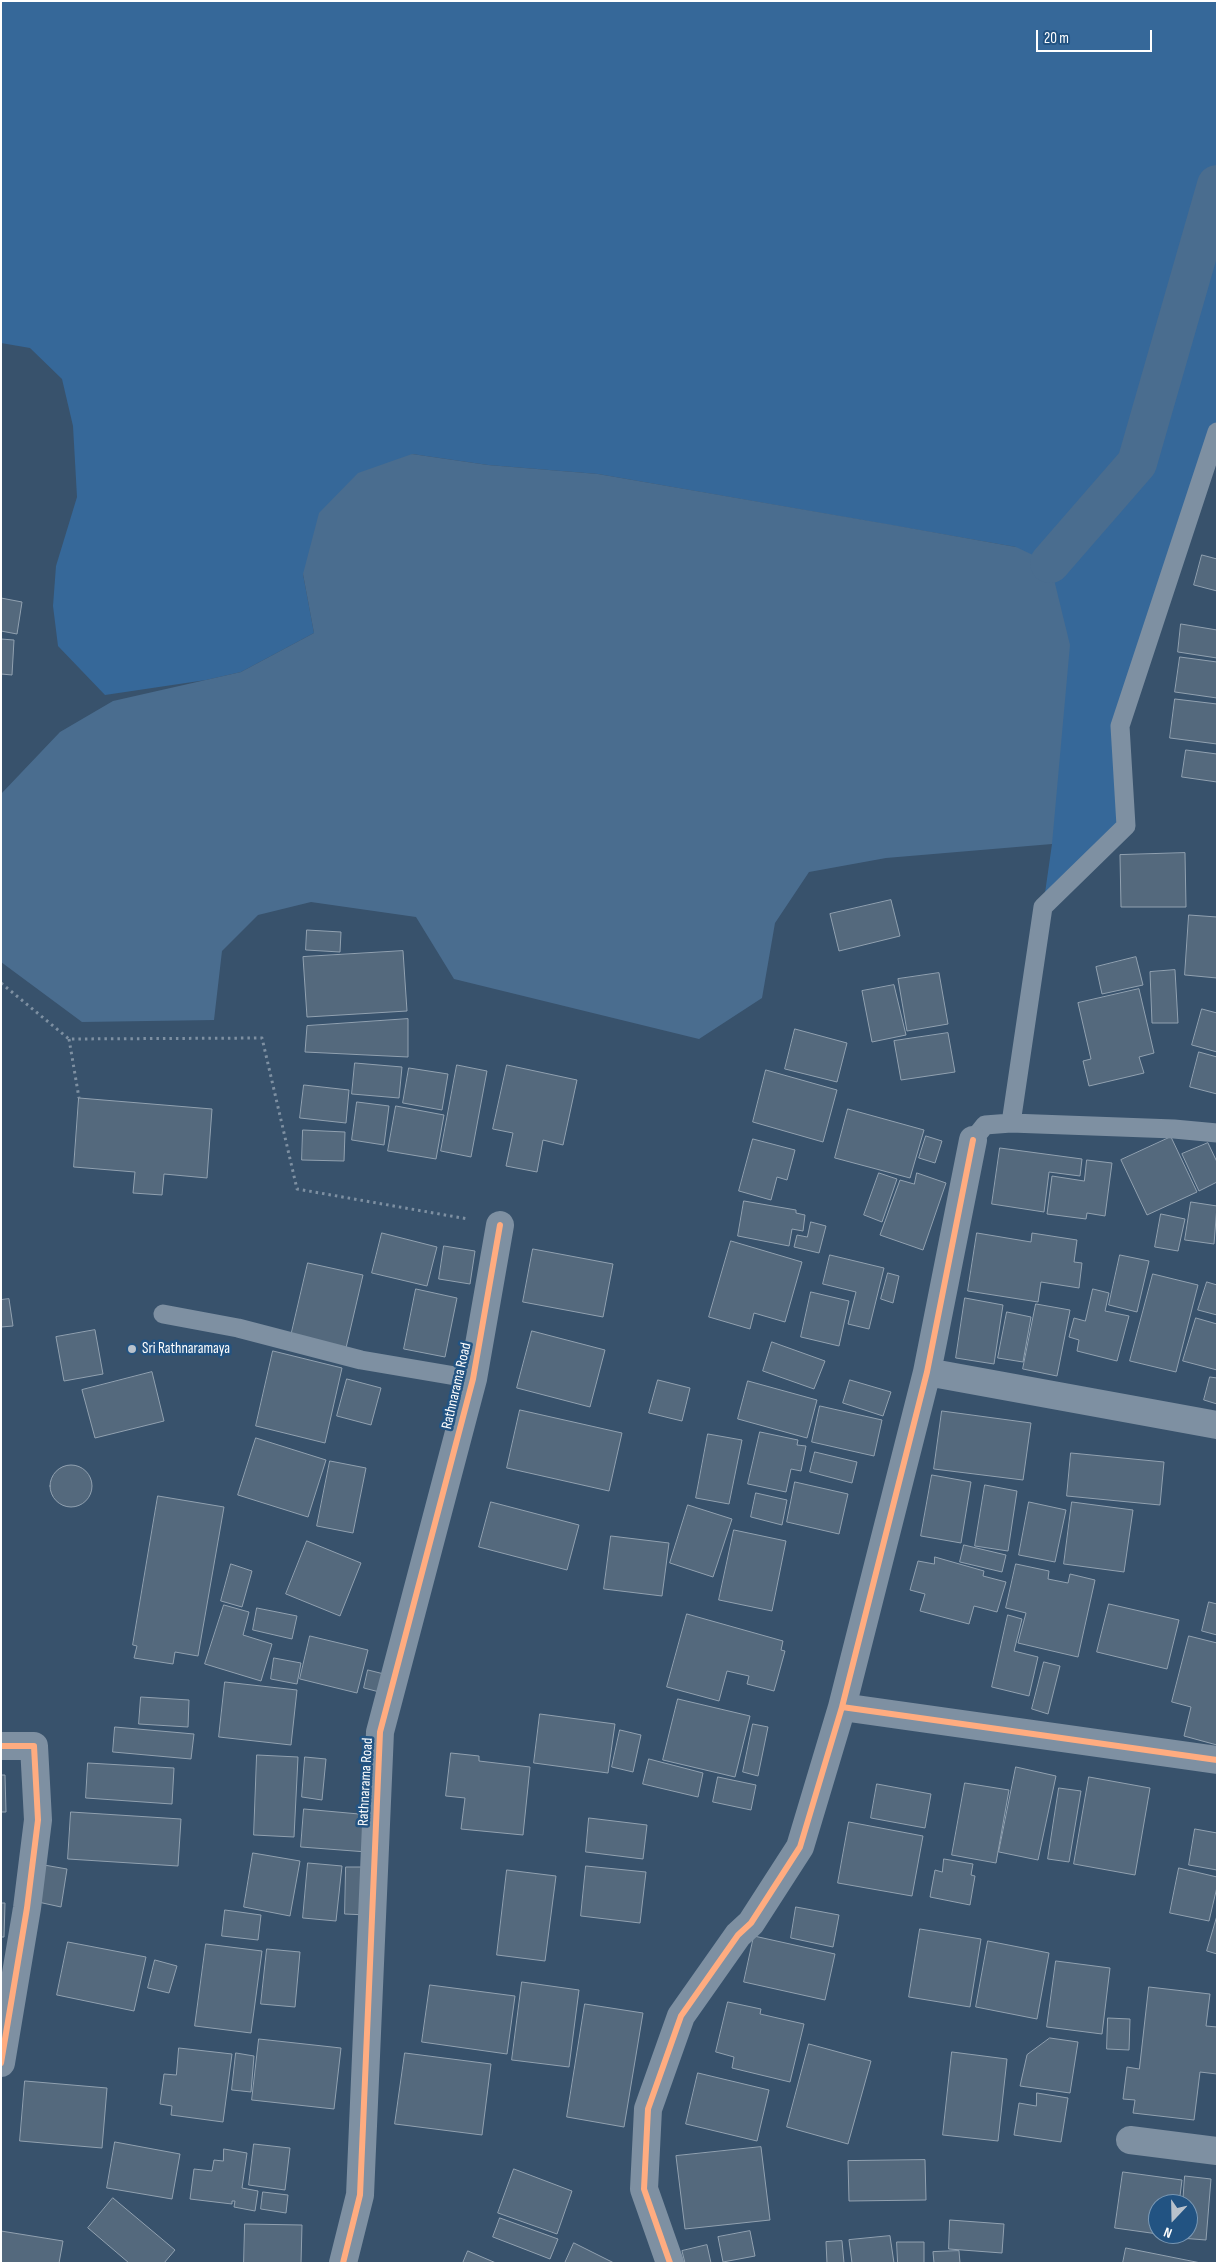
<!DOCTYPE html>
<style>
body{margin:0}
#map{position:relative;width:1218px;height:2264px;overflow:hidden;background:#38526c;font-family:"Sofia Sans Condensed",sans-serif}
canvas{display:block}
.frame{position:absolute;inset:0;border:2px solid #fff;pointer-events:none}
.north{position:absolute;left:1148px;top:2194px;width:50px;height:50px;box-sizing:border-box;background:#225382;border:1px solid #7a98b4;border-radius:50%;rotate:201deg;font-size:14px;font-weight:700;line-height:20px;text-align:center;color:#fff}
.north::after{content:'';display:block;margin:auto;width:18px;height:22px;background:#b9c2cc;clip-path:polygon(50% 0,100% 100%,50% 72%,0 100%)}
.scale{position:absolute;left:1036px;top:30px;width:116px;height:22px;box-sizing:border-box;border:2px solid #fff;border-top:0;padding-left:6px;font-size:15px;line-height:18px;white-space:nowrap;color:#fff;-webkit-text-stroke:4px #225382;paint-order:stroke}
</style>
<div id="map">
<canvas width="1218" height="2264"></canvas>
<div class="frame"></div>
<div class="north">N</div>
<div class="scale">20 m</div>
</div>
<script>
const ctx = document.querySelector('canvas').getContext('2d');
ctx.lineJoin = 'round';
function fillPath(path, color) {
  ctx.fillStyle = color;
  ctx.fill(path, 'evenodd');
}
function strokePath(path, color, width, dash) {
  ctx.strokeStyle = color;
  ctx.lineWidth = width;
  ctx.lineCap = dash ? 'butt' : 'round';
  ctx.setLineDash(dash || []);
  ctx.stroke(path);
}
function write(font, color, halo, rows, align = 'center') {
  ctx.font = font + ' "Sofia Sans Condensed",sans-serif';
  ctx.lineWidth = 5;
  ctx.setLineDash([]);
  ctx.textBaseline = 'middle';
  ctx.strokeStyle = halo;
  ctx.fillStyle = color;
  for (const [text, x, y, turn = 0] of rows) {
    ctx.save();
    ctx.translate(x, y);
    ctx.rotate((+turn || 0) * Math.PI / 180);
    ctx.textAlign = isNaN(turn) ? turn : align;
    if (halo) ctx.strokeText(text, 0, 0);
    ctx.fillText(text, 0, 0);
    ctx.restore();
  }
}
fillPath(new Path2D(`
 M1,1H1217V432L1120,726L1126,826L1043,907L1052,844L1016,547L598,474L488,465L412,454L303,574L314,633L241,672L206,680L105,695L58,646L53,606L56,566L77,497L73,426L62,379L30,348L1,343Z`), '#366899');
fillPath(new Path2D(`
 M412,454L488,465L598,474L887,524L1016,547L1050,563L1070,645L1052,844L886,858L809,872L775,923L762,998L699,1039L454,979L416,917L311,902L258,915L222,951L214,1020L82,1022L1,962V794L60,732L113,701L241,672L314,633L303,574L319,513L358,473Z`), '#4a6d8f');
strokePath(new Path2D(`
 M1050,563L1137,463L1217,185`), '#4a6d8f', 40);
const building = new Path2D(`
 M1202,555L1217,559V591L1194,585Z
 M1,598L22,602L17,634L1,631Z
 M1181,624L1217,630V658L1178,652Z
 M1,639L14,640L12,675L1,674Z
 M1180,657L1217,662V698L1175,692Z
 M1175,699L1217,704V744L1170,738Z
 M1186,750L1217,754V782L1182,777Z
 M1185,853L1186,907H1121L1120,855Z
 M891,900L900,936L839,951L830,914Z
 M1189,915L1217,917V978L1185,975Z
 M307,930L341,932L340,952L306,950Z
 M403,951L407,1011L307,1017L303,957Z
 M1136,957L1143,985L1102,994L1096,967Z
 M1175,970L1178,1023H1152L1150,972Z
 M939,973L948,1024L907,1031L898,979Z
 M894,985L906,1035L872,1042L862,991Z
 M1139,989L1154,1053L1139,1057L1144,1073L1089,1086L1083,1061L1091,1059L1078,1003Z
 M1202,1009L1217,1013V1052L1192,1045Z
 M408,1019V1057L305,1052L307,1026Z
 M795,1029L847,1043L837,1082L785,1069Z
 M948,1033L955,1072L901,1080L894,1041Z
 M1199,1052L1217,1057V1094L1190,1087Z
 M355,1063L402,1067L399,1098L352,1094Z
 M457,1065L487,1071L471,1157L441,1151Z
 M507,1065L577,1080L563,1145L543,1140L537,1172L506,1166L513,1133L493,1129Z
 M409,1068L448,1074L442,1110L403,1103Z
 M766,1070L837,1090L823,1142L753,1122Z
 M304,1085L349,1090L346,1123L300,1118Z
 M79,1098L212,1109L207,1178L164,1174L162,1195L133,1193L135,1172L74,1167Z
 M357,1102L389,1106L384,1145L352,1140Z
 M396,1106L444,1115L436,1159L388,1151Z
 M848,1109L924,1130L910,1178L835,1158Z
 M303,1130L345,1132L344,1161L302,1160Z
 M926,1136L942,1141L935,1163L919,1158Z
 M1171,1137L1197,1192L1147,1215L1121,1160Z
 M753,1139L795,1150L787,1180L777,1177L771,1200L739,1191Z
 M1208,1143L1217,1162V1182L1199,1191L1182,1154Z
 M1000,1148L1082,1159L1080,1176L1049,1172L1044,1212L992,1204Z
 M1087,1160L1112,1163L1105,1216L1087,1213L1086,1219L1047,1214L1052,1176L1084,1181Z
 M879,1173L897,1179L882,1222L864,1215Z
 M917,1173L946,1183L923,1250L880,1235L900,1180L914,1184Z
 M744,1201L796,1210V1213L805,1215L803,1231L792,1229L789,1246L738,1236Z
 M1191,1202L1217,1206L1214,1244L1185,1240Z
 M1161,1214L1185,1219L1178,1251L1155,1247Z
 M811,1222L826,1226L819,1253L794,1247L797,1235L807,1237Z
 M382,1233L437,1247L427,1286L372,1273Z
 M977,1233L1031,1242L1032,1233L1077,1240L1074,1262L1082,1263L1079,1288L1041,1282L1038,1302L968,1291Z
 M731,1241L802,1262L785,1322L754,1313L750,1329L709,1317Z
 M444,1246L475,1251L470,1284L439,1279Z
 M533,1249L613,1264L603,1317L523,1302Z
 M830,1255L884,1268L869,1329L848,1324L856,1292L823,1284Z
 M1120,1255L1149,1261L1137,1312L1109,1305Z
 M308,1263L363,1275L346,1348L291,1336Z
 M888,1273L899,1276L893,1303L881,1299Z
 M1153,1274L1198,1285L1176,1372L1130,1361Z
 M1207,1282L1217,1285V1315L1198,1310Z
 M416,1289L457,1298L445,1357L404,1349Z
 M1093,1289L1109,1293L1105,1311L1129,1316L1117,1361L1077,1351L1079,1340L1069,1337L1074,1318L1085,1321Z
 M811,1292L849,1301L839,1346L801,1337Z
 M965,1298L1003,1305L994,1364L956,1358Z
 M9,1299L13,1326L1,1327V1300Z
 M1036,1304L1070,1310L1057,1376L1023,1369Z
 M1007,1312L1031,1317L1023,1362L998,1358Z
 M1196,1318L1217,1324V1370L1183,1361Z
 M95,1330L103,1374L64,1381L56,1337Z
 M532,1331L605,1350L590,1407L517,1388Z
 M772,1342L825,1361L814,1389L763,1371Z
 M273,1351L342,1368L325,1443L256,1426Z
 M152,1372L164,1421L95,1438L82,1390Z
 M1210,1377L1217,1378V1404L1204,1400Z
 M347,1379L381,1388L371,1425L337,1416Z
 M658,1380L690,1388L682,1421L649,1413Z
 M850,1380L891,1392L883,1416L843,1403Z
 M748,1381L817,1400L807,1438L738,1419Z
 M820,1406L882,1420L874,1456L812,1442Z
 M520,1410L622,1433L609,1491L507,1468Z
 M942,1411L1031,1423L1023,1480L934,1469Z
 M760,1432L798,1440L797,1445L806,1446L801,1471L791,1469L786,1492L748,1484Z
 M708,1434L742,1440L729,1504L696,1498Z
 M256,1438L326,1460L308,1517L238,1495Z
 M815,1452L857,1462L852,1483L810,1472Z
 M1071,1453L1164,1462L1160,1505L1067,1496Z
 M330,1461L366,1468L353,1533L317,1526Z
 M50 1486a21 21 0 1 1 42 0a21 21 0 1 1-42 0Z
 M932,1475L971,1482L961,1543L921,1536Z
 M795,1482L848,1494L839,1534L787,1522Z
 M985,1485L1017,1491L1008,1551L975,1546Z
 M756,1493L787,1500L782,1525L751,1517Z
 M158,1496L224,1507L198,1656L175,1652L173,1664L134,1658L137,1646L133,1645Z
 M491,1502L579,1525L567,1570L479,1547Z
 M1029,1502L1066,1510L1055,1562L1019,1555Z
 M1072,1502L1133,1510L1124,1572L1064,1564Z
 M688,1505L732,1519L713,1577L670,1563Z
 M734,1530L786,1541L772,1611L719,1600Z
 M611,1536L669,1543L662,1596L604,1589Z
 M307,1541L361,1563L340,1616L286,1594Z
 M964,1545L1006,1555L1002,1572L960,1562Z
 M935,1557L984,1571L983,1576L1006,1582L997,1612L974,1606L969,1624L920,1611L925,1594L910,1590L918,1561L934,1564Z
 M231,1564L252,1571L242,1607L221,1601Z
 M1016,1564L1049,1571L1048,1579L1068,1583L1070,1574L1095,1580L1078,1657L1018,1643L1026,1613L1006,1608Z
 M1209,1602L1217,1604V1635L1202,1631Z
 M1109,1604L1179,1620L1167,1669L1097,1652Z
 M224,1605L249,1612L243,1635L272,1644L261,1681L205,1664Z
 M257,1608L297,1616L292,1639L253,1630Z
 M687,1614L783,1641L781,1650L785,1651L774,1691L747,1684L749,1676L727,1671L719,1701L667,1687Z
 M1008,1615L1022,1619L1014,1651L1038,1657L1029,1696L992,1687Z
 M310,1636L368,1650L357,1693L300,1679Z
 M1189,1636L1217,1643V1745L1184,1736L1191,1707L1172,1702Z
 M274,1658L301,1663L297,1684L271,1679Z
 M1044,1662L1060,1666L1048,1714L1032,1709Z
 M368,1670L392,1676L387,1694L364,1688Z
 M225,1682L297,1690L291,1745L219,1737Z
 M141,1697L189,1700L188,1727L139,1724Z
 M678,1699L750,1716L735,1777L663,1760Z
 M540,1714L615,1724L608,1773L534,1763Z
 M753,1724L768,1727L758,1776L743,1772Z
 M115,1727L194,1734L191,1759L113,1752Z
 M620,1730L641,1735L633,1772L612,1767Z
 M451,1753L479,1756V1761L530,1767L523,1835L461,1829L465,1798L446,1796Z
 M257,1755L298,1757L294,1837L254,1835Z
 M305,1757L326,1759L322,1800L302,1797Z
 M649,1759L703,1773L698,1797L643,1784Z
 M88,1763L174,1768L172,1804L86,1798Z
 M1016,1767L1056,1776L1038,1860L999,1852Z
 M1,1775H5L6,1812H1Z
 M718,1777L756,1785L751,1810L713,1802Z
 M1089,1777L1150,1788L1135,1875L1074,1864Z
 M965,1783L1009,1790L996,1863L952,1855Z
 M877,1784L931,1794L925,1828L871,1818Z
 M1059,1788L1081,1791L1069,1862L1048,1859Z
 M304,1809L370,1815L367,1852L301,1847Z
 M71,1812L181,1819L178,1866L68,1859Z
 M589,1818L647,1825L643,1859L586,1852Z
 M849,1822L923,1836L912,1896L838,1883Z
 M1195,1829L1217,1833V1870L1189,1865Z
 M253,1853L300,1861L290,1916L244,1907Z
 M944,1859L973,1864L971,1875L975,1876L970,1905L930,1897L935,1870L942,1872Z
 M308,1863L342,1866L336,1921L303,1918Z
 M44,1865L67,1869L61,1907L38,1902Z
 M586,1866L646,1872L640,1923L581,1916Z
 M346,1867H368L367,1915L345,1914Z
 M1179,1868L1217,1877V1887L1209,1921L1170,1913Z
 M507,1870L556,1876L545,1961L497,1955Z
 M1,1903H5L4,1937H1Z
 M796,1907L839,1915L833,1947L791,1938Z
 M225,1910L261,1915L258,1940L222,1936Z
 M1217,1916V1954L1207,1951Z
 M920,1929L981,1939L970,2007L909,1997Z
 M754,1936L835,1954L825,2000L744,1982Z
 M988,1941L1049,1953L1037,2019L976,2007Z
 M68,1942L146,1957L134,2011L57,1995Z
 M206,1944L262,1951L251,2033L195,2026Z
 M267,1949L300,1952L295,2007L261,2004Z
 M155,1960L177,1966L169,1993L148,1988Z
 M1056,1961L1110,1968L1102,2034L1047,2027Z
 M522,1982L579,1990L569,2067L512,2060Z
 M430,1985L515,1996L507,2054L422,2042Z
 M1149,1987L1210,1994L1206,2026L1217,2027V2074L1200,2072L1194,2120L1133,2113L1135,2100L1123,2099L1127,2067L1139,2069Z
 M728,2002L761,2009L760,2014L804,2024L790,2082L732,2068L734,2057L716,2052Z
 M585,2004L643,2013L624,2127L567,2117Z
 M1108,2018L1130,2019L1129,2050L1107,2049Z
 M1050,2038L1078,2042L1070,2093L1020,2086L1027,2055Z
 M259,2039L341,2048L334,2109L252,2100Z
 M809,2044L871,2061L848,2144L787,2127Z
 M179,2048L232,2054L223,2122L171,2115L172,2106L160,2104L164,2074L176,2075Z
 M952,2052L1007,2059L998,2141L943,2135Z
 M236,2053L254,2056L251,2092L232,2090Z
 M405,2053L491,2064L482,2135L395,2124Z
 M698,2073L769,2090L757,2141L686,2124Z
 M25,2081L107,2088L102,2148L20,2141Z
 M1037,2093L1068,2098L1061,2142L1014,2135L1019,2103L1036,2106Z
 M115,2142L180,2154L172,2199L107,2188Z
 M254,2144L290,2148L285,2190L249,2185Z
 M761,2147L770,2220L685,2229L676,2156Z
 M224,2149L247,2153L242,2188L258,2191L255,2211L234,2207L235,2201H232V2204L190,2199L194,2169L212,2171L214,2160L223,2161Z
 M925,2160L926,2200L849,2201L848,2161Z
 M514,2169L572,2191L557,2234L498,2213Z
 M1123,2172L1182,2180L1179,2204H1158V2234L1115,2228Z
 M1185,2176L1211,2179L1206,2240L1180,2238V2234H1188V2204H1183Z
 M263,2192L288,2195L286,2213L261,2209Z
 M113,2198L175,2250L164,2263H129L88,2228Z
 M500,2218L558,2239L550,2259L493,2237Z
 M950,2220L1004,2224L1002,2253L949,2249Z
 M245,2224L302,2225L301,2263H244Z
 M1,2231L63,2241L59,2263H1Z
 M750,2231L755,2256L723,2262L718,2237Z
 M890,2236L894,2263H852L849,2240Z
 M842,2241L844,2263H827L826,2242Z
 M897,2242H924V2263H898Z
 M574,2243L614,2263H565Z
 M707,2245L711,2263H685L682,2251Z
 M1126,2248L1201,2263H1123Z
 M468,2251L496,2263H463Z
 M959,2251L960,2263H934L933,2252Z`);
fillPath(building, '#54697d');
strokePath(building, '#91a1b0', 1);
strokePath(new Path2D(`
 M1,983L69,1039L262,1038L297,1189L468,1219
 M69,1039L79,1098`), '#7e90a2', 3, [2.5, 4]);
strokePath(new Path2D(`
 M1011,1123L1043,907L1126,826L1120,726L1217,432
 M973,1140L985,1125L1011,1123L1174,1129L1217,1133
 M163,1314L238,1328L361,1360L473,1379`), '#7e90a2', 19);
strokePath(new Path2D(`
 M973,1140L927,1372L842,1707L1217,1760
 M927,1372L1217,1425
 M1,1746H34L38,1820L27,1908L1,2063
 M1130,2140L1217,2151
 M343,2263L360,2195L380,1732L473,1379L500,1225
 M670,2263L644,2189L648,2109L681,2016L738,1935L751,1923L800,1847L842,1707`), '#7e90a2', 28);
strokePath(new Path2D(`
 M973,1140L927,1372L842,1707L1217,1760
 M1,1746H34L38,1820L27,1908L1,2063
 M343,2263L360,2195L380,1732L473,1379L500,1225
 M670,2263L644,2189L648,2109L681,2016L738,1935L751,1923L800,1847L842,1707`), '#ffac80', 6);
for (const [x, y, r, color] of [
 [132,1349,5,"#b9c2cc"]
]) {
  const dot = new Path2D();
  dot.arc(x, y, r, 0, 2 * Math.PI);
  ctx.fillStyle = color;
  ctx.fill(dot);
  strokePath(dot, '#225382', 2);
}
write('15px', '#fff', '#225382', [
 ["Sri Rathnaramaya",142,1349]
], 'left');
write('15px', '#fff', '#225382', [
 ["Rathnarama Road",457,1386,-77],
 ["Rathnarama Road",366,1782,-87]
]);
</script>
